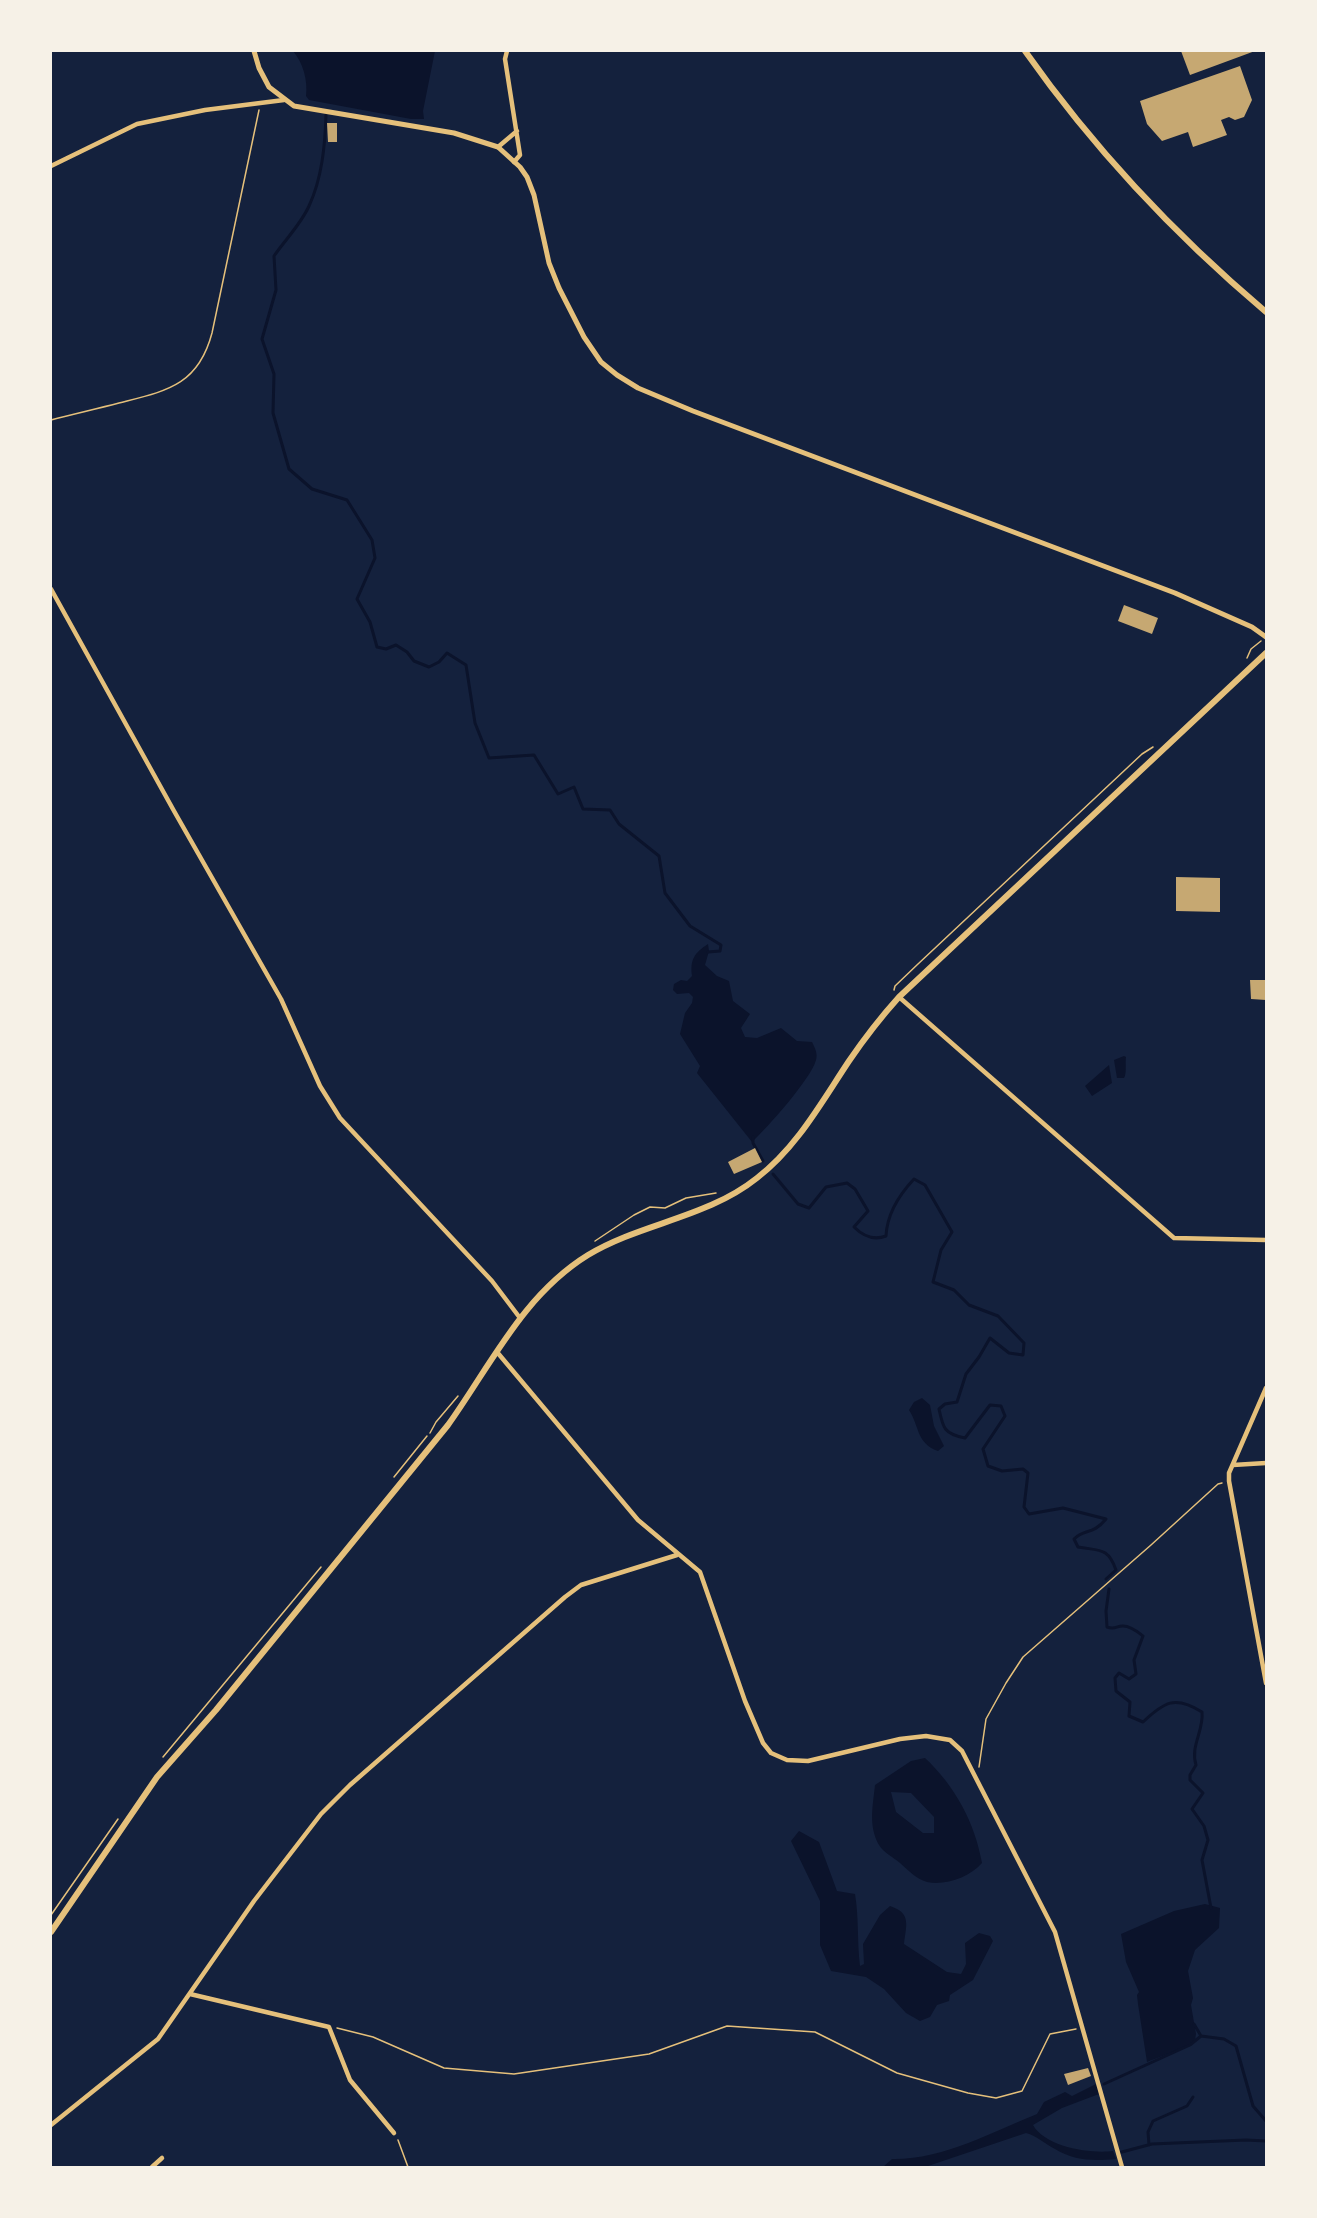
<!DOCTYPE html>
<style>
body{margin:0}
#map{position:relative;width:1317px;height:2218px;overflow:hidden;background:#14213d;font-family:Ubuntu,sans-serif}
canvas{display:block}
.frame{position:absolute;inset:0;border:52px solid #f6f1e7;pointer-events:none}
</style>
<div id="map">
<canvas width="1317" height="2218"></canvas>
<div class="frame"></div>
</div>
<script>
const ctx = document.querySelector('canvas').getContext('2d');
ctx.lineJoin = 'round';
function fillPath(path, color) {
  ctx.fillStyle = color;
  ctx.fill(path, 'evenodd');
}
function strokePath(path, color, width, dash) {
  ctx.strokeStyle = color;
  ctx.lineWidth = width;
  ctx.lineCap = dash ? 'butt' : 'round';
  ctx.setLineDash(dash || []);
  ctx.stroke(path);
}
fillPath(new Path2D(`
 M293,51H435L423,111L424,119H411L309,100L306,96C308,80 303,63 293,51Z
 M708,944L709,951L705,965L717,976L729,981L733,1001L750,1014L741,1028L745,1037L757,1038L781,1028L797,1041L812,1042C815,1048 818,1054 816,1060C811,1079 767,1128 752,1142L697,1073L700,1066L680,1034L685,1013L692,1003L693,997L689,993L677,994L673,990L674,984L681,980L687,981L692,976C690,960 694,953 708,944Z
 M1124,1056L1126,1057C1125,1063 1127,1073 1124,1078H1117L1114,1060Z
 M1109,1065L1112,1083L1092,1096L1085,1086Z
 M922,1398L930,1405L934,1426L944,1446L938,1451C916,1443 920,1427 909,1410L914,1402Z
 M925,1758C955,1786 975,1823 982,1863C970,1877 945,1886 927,1882C916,1879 908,1870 900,1863C893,1857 883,1852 879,1845C868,1826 873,1805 875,1785L911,1761ZM891,1792L911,1793L934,1817V1833H923L896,1812Z
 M799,1831L819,1842L837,1891L855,1894C859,1918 857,1941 860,1966L864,1964L863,1944L880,1915L890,1906C912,1913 906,1926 904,1944L947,1972L961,1974L966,1964L965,1943L979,1933L990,1936L993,1941L973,1980L950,1995L949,2001L937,2005L930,2017L920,2021L906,2013L884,1989L866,1977L831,1971L820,1945V1901L791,1841Z
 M1205,1904L1220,1908L1219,1928L1195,1950L1188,1971L1193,1998L1191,2005L1196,2034L1195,2040L1188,2046L1147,2062L1138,2004L1137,1995L1139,1992L1126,1962L1121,1934L1174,1911Z
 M1096,2084L1099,2094L1062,2108L1033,2125C1045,2147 1091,2154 1113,2151L1116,2159C1093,2161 1075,2161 1055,2149C1045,2144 1037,2136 1026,2133L925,2167H883L892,2159C942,2160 992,2132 1037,2114L1044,2102L1065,2092L1072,2096Z`), '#0b132b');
strokePath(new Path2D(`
 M326,115C325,146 322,178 309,206C301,224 285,240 274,256L276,290L262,339L274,374L273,413L289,469L312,489L347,500L372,540L375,558L357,599L370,622L377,647L386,649L396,645L407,652L414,661L429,667L439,662L447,653L466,665L475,723L489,758L534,755L558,794L574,787L583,809L610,810L619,824L659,856L665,893L690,926L721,945L720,951L708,952
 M753,1137V1143L763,1161
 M773,1174L798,1204L809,1208L826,1187L847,1183L855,1189L868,1211L854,1227C863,1236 873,1241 886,1236C887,1214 899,1195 914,1179L925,1185L952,1232L941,1250L933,1282L954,1290L969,1305L998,1316L1024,1343L1023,1355L1009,1353L990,1338L979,1357L966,1374L957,1402L945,1404L939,1409C943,1428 944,1434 965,1438L990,1405L1001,1406L1005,1416L983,1449L988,1466L1002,1471L1023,1469L1028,1473L1024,1507L1029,1514L1063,1508L1106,1519C1092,1536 1085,1528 1074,1539L1078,1547C1100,1551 1108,1547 1116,1570L1106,1579
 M1109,1589L1106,1611L1107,1627C1115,1630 1116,1626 1123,1626C1131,1626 1138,1632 1143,1636L1134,1660L1136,1674L1129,1679L1119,1673L1115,1678L1116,1691L1130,1702L1129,1716L1143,1722C1164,1702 1175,1695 1202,1712C1204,1731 1190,1746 1196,1765L1190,1775V1780L1203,1793L1192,1809L1204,1826L1208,1840L1202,1860L1211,1908
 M1201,2036L1224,2039L1236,2046L1253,2106L1266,2121
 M1104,2084L1190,2045L1201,2036L1194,2024
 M1149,2145L1148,2132L1153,2121L1187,2106L1193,2097
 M1118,2153L1152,2144L1246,2140L1266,2141`), '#0b132b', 3);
fillPath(new Path2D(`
 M1181,51H1255L1190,75Z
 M1240,66L1252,100L1244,117L1235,120L1229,117L1221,120L1227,135L1193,147L1188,132L1162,141L1147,124L1140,101Z
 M327,123H337V142H328Z
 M1124,605L1158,618L1152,634L1118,621Z
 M1176,877L1220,878V912L1176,911Z
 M1250,980H1266V1000L1251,999Z
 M755,1148L762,1162L734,1174L728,1162Z
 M1088,2068L1091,2076L1068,2085L1064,2074Z`), '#c6a872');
strokePath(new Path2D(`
 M51,420C74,414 96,409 119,403C166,391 198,386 212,333L259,110
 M1247,658L1251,649L1261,641
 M894,990L895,986L918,964L1142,754L1153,747
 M595,1241L634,1215L650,1207L665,1208L686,1198L716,1193
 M430,1433L436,1422L458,1396
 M394,1477L427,1436
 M163,1757L321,1567
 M979,1767L986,1719L1006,1683L1023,1657L1151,1545L1218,1484L1222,1483
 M51,1915L118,1819
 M337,2028L373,2037L444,2068L514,2074L649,2054L727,2026L815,2032L897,2073L968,2093L996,2098L1022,2091L1050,2034L1076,2029
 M398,2140L408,2167`), '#e5c07b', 1.5);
strokePath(new Path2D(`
 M507,51L505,59L520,155L514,162
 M498,147L517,131
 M51,166L137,124L205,110L284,100
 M51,589L174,811L281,999L320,1086L340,1118L492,1281L520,1318
 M899,997L1174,1238L1266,1240
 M497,1352L638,1520L700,1572L745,1701L763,1743L771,1753L787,1760L808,1761L900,1739L926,1736L950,1740L962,1751L1055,1932L1122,2167
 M1266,1388L1229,1473V1481L1266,1683
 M1233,1465L1266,1463
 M190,1994L329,2027L350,2080L394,2133
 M51,2125L158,2039L254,1901L321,1814L350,1785L565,1597L581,1585L677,1555
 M152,2167L162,2158`), '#e5c07b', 4.5);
strokePath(new Path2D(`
 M254,51L259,68L269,87L294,106L454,133L498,147L520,167L527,177L534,195L549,263L559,288L584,337L601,362L617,375L638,388L693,411L1175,593L1252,627L1266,637`), '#e5c07b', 5);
strokePath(new Path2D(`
 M1025,51C1094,149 1175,235 1266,312
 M51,1932L157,1777L216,1710L448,1425C491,1365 523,1295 588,1255C641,1223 707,1218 757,1178C797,1147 821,1103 849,1061C864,1039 881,1017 899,997L1266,653`), '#e5c07b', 6);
</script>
